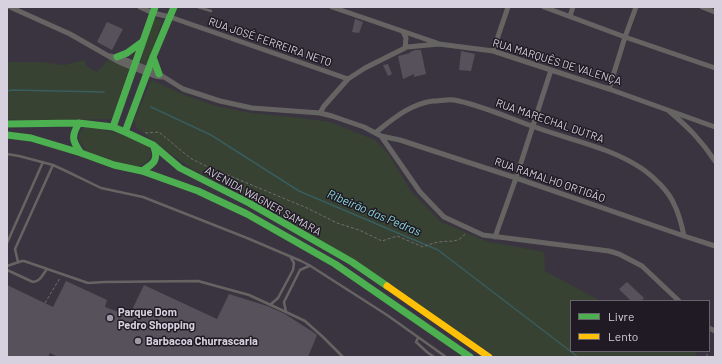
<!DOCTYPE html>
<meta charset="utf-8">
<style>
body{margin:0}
#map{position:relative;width:722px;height:364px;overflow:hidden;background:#3a3440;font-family:Barlow,sans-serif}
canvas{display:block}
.frame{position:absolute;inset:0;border:8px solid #d7d0de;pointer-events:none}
.legend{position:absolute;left:570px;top:300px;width:140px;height:52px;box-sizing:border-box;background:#1f1a24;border:1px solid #69636e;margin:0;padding:5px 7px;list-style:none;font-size:12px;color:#d7d0de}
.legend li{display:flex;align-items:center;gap:8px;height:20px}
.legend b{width:20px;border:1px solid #69636e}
</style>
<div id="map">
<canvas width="722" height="364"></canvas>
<div class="frame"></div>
<ul class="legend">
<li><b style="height:5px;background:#4caf50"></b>Livre</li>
<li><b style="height:5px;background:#ffc107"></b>Lento</li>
</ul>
</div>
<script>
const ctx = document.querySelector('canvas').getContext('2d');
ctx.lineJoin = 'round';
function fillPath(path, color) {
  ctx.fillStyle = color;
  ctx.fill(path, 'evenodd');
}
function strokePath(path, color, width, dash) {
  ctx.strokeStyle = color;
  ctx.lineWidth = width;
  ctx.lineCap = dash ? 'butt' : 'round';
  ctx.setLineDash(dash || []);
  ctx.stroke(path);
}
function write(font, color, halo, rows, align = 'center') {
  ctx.font = font + ' Barlow,sans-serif';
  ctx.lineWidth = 3;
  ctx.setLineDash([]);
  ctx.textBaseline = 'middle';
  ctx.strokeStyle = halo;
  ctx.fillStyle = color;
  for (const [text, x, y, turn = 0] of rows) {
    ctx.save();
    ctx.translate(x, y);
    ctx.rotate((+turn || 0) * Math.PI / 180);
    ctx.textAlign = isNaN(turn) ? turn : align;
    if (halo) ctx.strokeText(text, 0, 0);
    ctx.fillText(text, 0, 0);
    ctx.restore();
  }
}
fillPath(new Path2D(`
 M157,19L160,20L161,23L149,62L147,65L142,64L141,61L152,20Z
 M109,59L129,69L112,119L31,121L7,119V62H41L64,65L85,60L86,66L97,72Z
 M152,80L182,94L216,106L251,113L292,117L330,122L375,140L387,152L411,191L441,222L489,242L544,252L545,271L601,301H571V351H696V357H495L356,261L243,193L194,170L168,152L136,127L134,120Z
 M85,126L112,132L125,136L148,145C154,158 149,161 139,167L114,162L87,152L79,140L80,133Z`), '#374232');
strokePath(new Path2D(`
 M7,91L12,90L104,92
 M151,107L211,135L299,191L438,250L578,357`), '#395c5f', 1.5);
fillPath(new Path2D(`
 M355,19L363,22L359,33L352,32Z
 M107,22L123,29L112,50L97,42Z
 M415,50H421L426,74L414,77V74L403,79L398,56L410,53V52Z
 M461,51L475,54L471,71L459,70Z
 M388,64L392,74L388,76L383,65Z
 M66,281L107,300L105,307L129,316L144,285L217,319L229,294L267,306L285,314L313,332L317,335L308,357H58L50,353L48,357H7V285L53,307Z
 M627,282L644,298L641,301H631L619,289Z`), '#56515b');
strokePath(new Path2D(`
 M145,133L159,132L190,158L206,166L307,208L337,223L359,230L382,241L397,236L423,247C428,245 433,243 439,242C452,240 457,244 466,233
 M45,303L60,278
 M707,357V351`), '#706e6f', 1, [3, 2]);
strokePath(new Path2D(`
 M198,7L211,11
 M7,154L19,156L53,165L66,171L101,188L143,197L247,238L301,261L309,265L387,315L446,357
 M7,243L43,162
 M18,262L15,249L53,165
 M7,266L22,261H24L88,283L104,282L198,281L249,295L286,312
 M309,266L300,270L284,302L286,312L305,321L323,337L343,357
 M7,270L33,282C40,282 43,274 47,269
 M270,305L278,298L293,270L294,263L291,258
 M418,338L416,342L427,352L434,357`), '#666462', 2.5);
strokePath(new Path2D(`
 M10,7L70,34L119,62L133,68L155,76L161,77
 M140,7L153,13L170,17L348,79
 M332,7L437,43
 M544,7L625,37L715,68
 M702,7L715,12
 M570,16L573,7
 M403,32L406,38L405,48
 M493,51L508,7
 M110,56L121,58L156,72L183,89L220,101L252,108L320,113L332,116L364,127L381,136L420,192L444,217L483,235L609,251L619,254L642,266L679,301
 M609,89L625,37L636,7
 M669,111C688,127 701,140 715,161
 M320,113L324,106L348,79L365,68L407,47L439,44L493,51L609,89L715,127
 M375,133C393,119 410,104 433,101C439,101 448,99 454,100C481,105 506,117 532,126C569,140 611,147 644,170C655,178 669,192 674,204C679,214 682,226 684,236
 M381,136L400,140L516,178L684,236L715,246
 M495,237L516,178L551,70
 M709,328L715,331`), '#666462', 5);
strokePath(new Path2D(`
 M117,57L127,53L142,42
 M153,57L159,74
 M79,123C71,136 72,141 81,153
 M7,124L79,123L113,127L125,132L153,145L180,168L249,203L352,262L387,286
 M113,127L155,7
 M125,132L153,57L174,7
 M7,135L31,138L81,153L114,165L142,171L198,191L247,214L335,264L470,357
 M142,171C153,164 159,161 154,147`), '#4caf50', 7);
strokePath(new Path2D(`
 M387,286L489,357`), '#ffc107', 7);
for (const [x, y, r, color] of [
 [110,318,4,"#a099a7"],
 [138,341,4,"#a099a7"]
]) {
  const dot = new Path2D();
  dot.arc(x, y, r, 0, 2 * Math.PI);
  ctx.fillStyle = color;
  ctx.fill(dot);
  strokePath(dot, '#1f1a24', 1.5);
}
write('11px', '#d7d0de', '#1f1a24', [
 ["RUA JOSÉ FERREIRA NETO",270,42,19],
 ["RUA MARQUÊS DE VALENÇA",557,62,17],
 ["RUA MARECHAL DUTRA",550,121,19],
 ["RUA RAMALHO ORTIGÃO",550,180,19],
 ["AVENIDA WAGNER SAMARA",263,201,29]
]);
write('bold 11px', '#d7d0de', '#1f1a24', [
 ["Parque Dom",118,312],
 ["Pedro Shopping",118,325],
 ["Barbacoa Churrascaria",146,341]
], 'left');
write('italic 12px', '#8bd7da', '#1f1a24', [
 ["Ribeirão das Pedras",374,213,23]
]);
</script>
